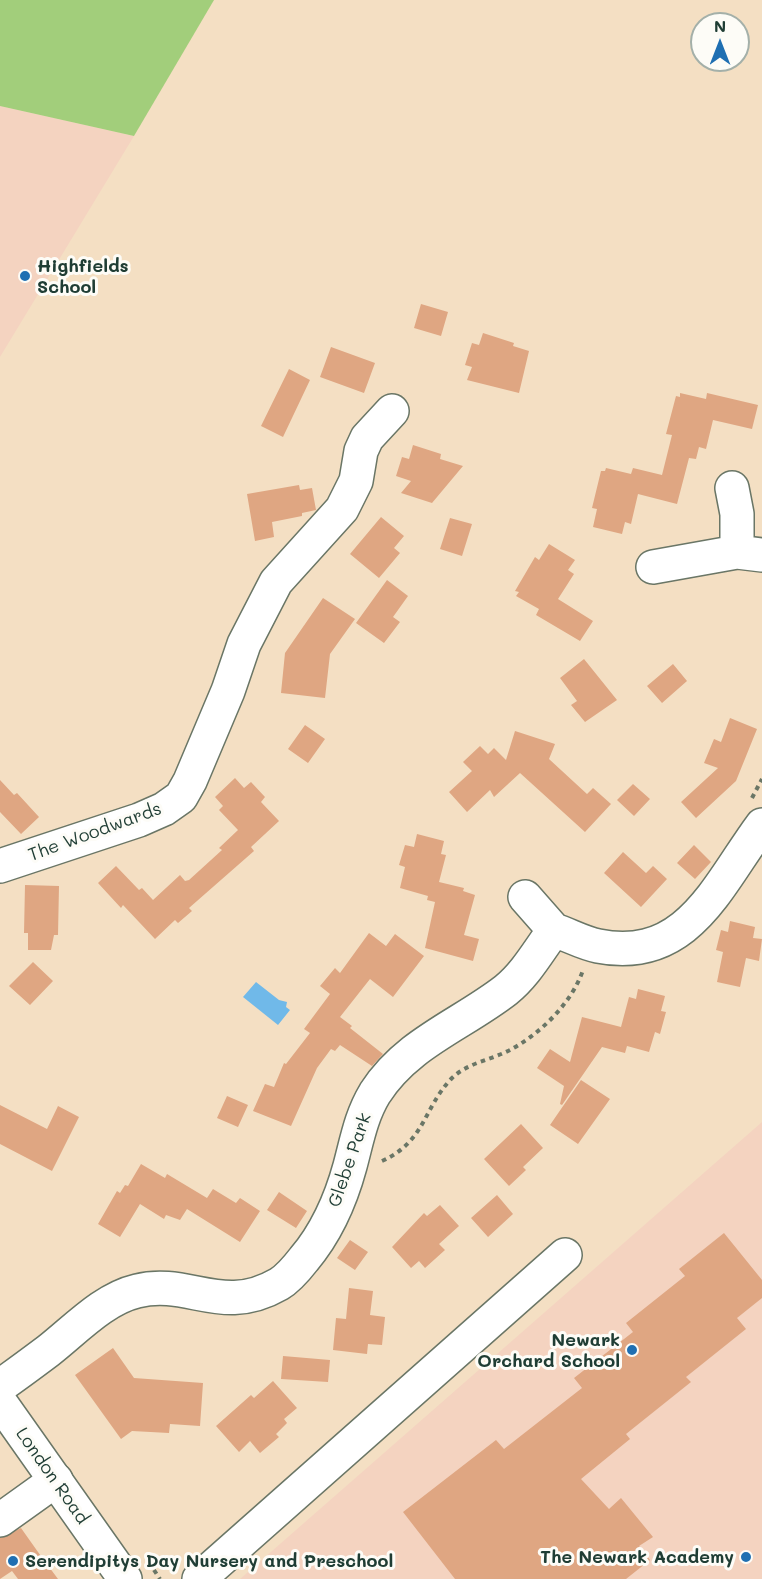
<!DOCTYPE html>
<style>
body{margin:0}
#map{position:relative;width:762px;height:1579px;overflow:hidden;background:#f4dfc3;font-family:Mali,sans-serif}
canvas{display:block}
.north{position:absolute;left:690px;top:12px;width:60px;height:60px;box-sizing:border-box;background:#fdfcf7;border:2px solid #a4b0a9;border-radius:50%;rotate:0deg;font-size:16px;font-weight:700;line-height:24px;text-align:center;color:#1f3d34}
.north::after{content:'';display:block;margin:auto;width:21px;height:27px;background:#1f6fb2;clip-path:polygon(50% 0,100% 100%,50% 72%,0 100%)}
</style>
<div id="map">
<canvas width="762" height="1579"></canvas>
<div class="north">N</div>
</div>
<script>
const ctx = document.querySelector('canvas').getContext('2d');
ctx.lineJoin = 'round';
function fillPath(path, color) {
  ctx.fillStyle = color;
  ctx.fill(path, 'evenodd');
}
function strokePath(path, color, width, dash) {
  ctx.strokeStyle = color;
  ctx.lineWidth = width;
  ctx.lineCap = dash ? 'butt' : 'round';
  ctx.setLineDash(dash || []);
  ctx.stroke(path);
}
function write(font, color, halo, rows, align = 'center') {
  ctx.font = font + ' Mali,sans-serif';
  ctx.lineWidth = 6;
  ctx.setLineDash([]);
  ctx.textBaseline = 'middle';
  ctx.strokeStyle = halo;
  ctx.fillStyle = color;
  for (const [text, x, y, turn = 0] of rows) {
    ctx.save();
    ctx.translate(x, y);
    ctx.rotate((+turn || 0) * Math.PI / 180);
    ctx.textAlign = isNaN(turn) ? turn : align;
    if (halo) ctx.strokeText(text, 0, 0);
    ctx.fillText(text, 0, 0);
    ctx.restore();
  }
}
fillPath(new Path2D(`
 M0,106L134,136L0,357Z
 M762,1122V1579H240Z`), '#f4d3c0');
fillPath(new Path2D(`
 M0,0H214L134,136L0,106Z`), '#a2ce7b');
fillPath(new Path2D(`
 M256,982L279,1000L287,1002L286,1007L290,1010L278,1025L243,997Z`), '#70b9e9');
fillPath(new Path2D(`
 M421,304L448,312L441,336L414,328Z
 M483,333L514,343L513,346L529,351L519,393L467,380L472,367L465,365L472,343L479,345Z
 M331,347L375,363L364,393L320,377Z
 M289,369L310,380L283,437L261,426Z
 M680,393L706,399L707,393L758,405L752,429L713,420L706,449L699,447L696,459L689,458L677,504L638,494L631,524L625,522L622,534L593,527L597,509L592,508L601,471H605L606,468L631,474L633,468L662,475L672,435L666,434L676,396L680,397Z
 M413,445L441,454L440,459L463,466L432,503L401,493L411,481L396,476L402,457L409,459Z
 M299,485L300,490L312,488L316,510L302,513V516L272,522L274,537L255,541L247,494Z
 M381,517L404,536L394,548L400,553L379,578L350,554Z
 M450,518L472,524L462,556L440,549Z
 M549,544L575,560L568,570L574,574L558,599L593,621L580,641L536,615L539,609L516,596L519,592L515,591L535,557L539,560Z
 M387,580L408,596L393,617L400,622L384,643L356,623Z
 M323,598L355,619L330,654L325,698L281,693L285,653Z
 M584,659L617,700L585,722L571,705L577,701L560,678Z
 M673,664L687,681L662,703L647,686Z
 M730,718L757,729L736,781L696,818L681,802L718,768L704,763L714,739L721,742Z
 M305,725L325,739L308,763L288,749Z
 M515,731L555,744L549,759L587,794L593,788L611,804L585,832L520,773L494,797L490,790L467,812L449,792L472,771L463,762L480,746L488,754L494,748L506,760Z
 M235,778L244,788L251,782L265,797L261,802L279,821L251,847L254,851L189,908L192,911L178,923L175,920L155,939L123,905L121,908L98,883L116,866L139,890L142,888L153,900L180,875L185,881L189,880L222,850L219,848L238,830L219,810L223,806L215,797Z
 M0,780L14,795L17,793L39,817L21,834L0,812Z
 M633,784L650,799L634,816L617,800Z
 M417,834L444,841L441,854L446,855L439,882L464,888L463,891L475,895L464,935L479,939L473,961L425,948L435,902L427,900L428,896L400,888L405,867L399,865L405,845L414,847Z
 M694,845L711,862L695,879L677,863Z
 M623,852L646,873L653,866L667,879L641,907L604,873Z
 M25,885L59,886L58,935H54L51,950H28V933H24Z
 M730,921L755,927L753,938L762,939L759,961L746,958L740,987L717,982L723,952L716,950L721,930L728,932Z
 M369,933L386,946L395,934L424,956L393,997L370,979L340,1017L352,1026L350,1028L383,1054L372,1066L340,1045L335,1051L331,1049L317,1068L291,1126L253,1111L265,1084L274,1087L284,1063L286,1064L310,1033L304,1029L330,994L320,986L335,968L340,973Z
 M33,962L53,981L30,1005L9,986Z
 M638,989L665,996L661,1011L666,1012L660,1034L655,1032L649,1052L627,1046L625,1053L602,1047L562,1105L560,1104L564,1086L537,1068L550,1049L570,1062L582,1017L621,1027L629,997L636,999Z
 M581,1080L610,1099L578,1144L550,1125Z
 M227,1096L248,1105L238,1127L217,1118Z
 M0,1105L47,1129L58,1106L79,1117L52,1171L0,1144Z
 M521,1124L543,1148L523,1167L526,1170L509,1186L484,1159Z
 M141,1164L165,1178L167,1174L207,1198L213,1189L236,1203L240,1198L260,1211L240,1242L187,1209L180,1220L166,1215L164,1219L140,1204L120,1237L98,1224L117,1191L120,1193L125,1185L128,1186Z
 M279,1192L307,1211L296,1228L267,1210Z
 M497,1195L513,1214L488,1237L471,1218Z
 M440,1205L459,1226L439,1244L445,1250L425,1268L419,1261L411,1268L392,1247L424,1213L427,1216Z
 M724,1233L762,1280V1298L737,1318L746,1329L686,1377L691,1382L626,1434L630,1439L581,1479L609,1509L621,1498L653,1537L639,1546L650,1560L626,1579H455L403,1512L496,1440L504,1449L582,1388L574,1378L633,1332L626,1323L685,1276L679,1269Z
 M350,1240L368,1252L355,1270L337,1258Z
 M349,1288L373,1291L370,1315L385,1317L382,1345L368,1344L367,1354L333,1350L336,1318L346,1319Z
 M113,1348L134,1378L203,1383L200,1426L170,1424L169,1433L132,1431L121,1439L75,1375Z
 M283,1356L330,1360L328,1382L281,1379Z
 M273,1381L297,1408L284,1419L287,1423L276,1434L279,1437L260,1453L250,1441L239,1452L216,1426L251,1395L254,1398Z
 M21,1528L38,1552L58,1579H18L12,1571L0,1579V1538Z`), '#dfa682');
const minor = new Path2D(`
 M732,488L737,514V552
 M653,567L737,552L762,555
 M0,866L139,820L164,809L181,797L190,781L228,691L244,644L276,582L342,509L356,481L361,451L367,438L392,411
 M525,897L554,930
 M0,1386C16,1375 32,1363 48,1351C75,1330 103,1299 137,1291C189,1278 222,1317 279,1284C289,1278 297,1268 304,1259C326,1233 341,1199 350,1166C357,1140 361,1116 375,1093C407,1043 461,1025 506,990C526,974 539,950 554,930C569,935 583,943 598,946C688,964 718,884 762,825
 M0,1520L56,1480
 M199,1579L565,1255`);
const major = new Path2D(`
 M0,1402L125,1579`);
strokePath(minor, '#6a7666', 36);
strokePath(major, '#6a7666', 36);
strokePath(new Path2D(`
 M752,798L762,779
 M382,1161C426,1141 423,1108 452,1078C467,1063 491,1060 510,1050C540,1034 572,1003 583,970
 M154,1570L160,1579`), '#6a7666', 4, [4.5, 4.5]);
strokePath(minor, '#fff', 33);
strokePath(major, '#fff', 33);
for (const [x, y, r, color] of [
 [25,276,6,"#1f6fb2"],
 [632,1350,6,"#1f6fb2"],
 [746,1557,6,"#1f6fb2"],
 [13,1561,6,"#1f6fb2"]
]) {
  const dot = new Path2D();
  dot.arc(x, y, r, 0, 2 * Math.PI);
  ctx.fillStyle = color;
  ctx.fill(dot);
  strokePath(dot, '#fdfcf7', 2);
}
write('bold 18px', '#1f3d34', '#fdfcf7', [
 ["Highfields",37,266],
 ["School",37,287],
 ["Newark",620,1340,"right"],
 ["Orchard School",620,1361,"right"],
 ["The Newark Academy",734,1557,"right"],
 ["Serendipitys Day Nursery and Preschool",25,1561]
], 'left');
write('18px', '#1f3d34', '#fdfcf7', [
 ["The Woodwards",95,832,-20],
 ["Glebe Park",350,1160,-71],
 ["London Road",52,1476,55]
]);
</script>
